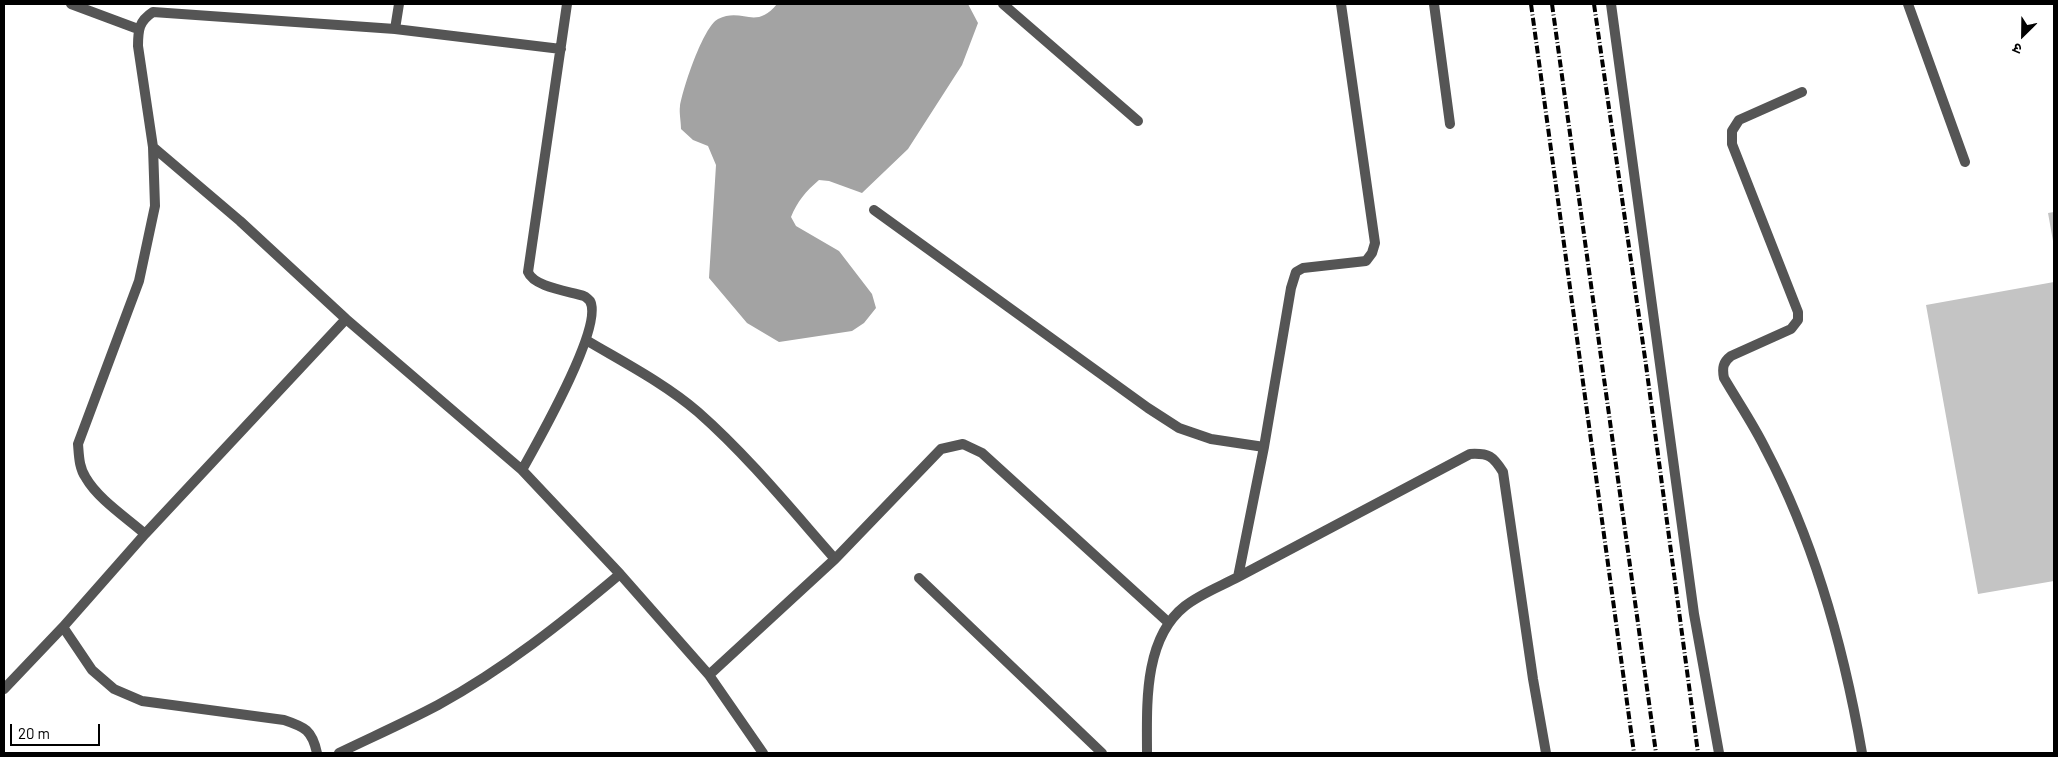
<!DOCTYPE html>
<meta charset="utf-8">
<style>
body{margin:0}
#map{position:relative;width:2058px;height:757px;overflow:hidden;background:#fff;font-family:Barlow,"Noto Sans Devanagari",sans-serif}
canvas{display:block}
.frame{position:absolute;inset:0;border:5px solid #000;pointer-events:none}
.north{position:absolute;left:1998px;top:10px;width:50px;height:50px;-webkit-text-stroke:4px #fff;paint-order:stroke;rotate:203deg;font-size:14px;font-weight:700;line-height:20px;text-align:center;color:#000}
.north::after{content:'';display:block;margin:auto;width:18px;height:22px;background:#000;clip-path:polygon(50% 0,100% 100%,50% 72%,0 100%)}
.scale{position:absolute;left:10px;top:724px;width:90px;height:22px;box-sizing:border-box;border:2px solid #000;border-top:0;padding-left:6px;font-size:15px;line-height:18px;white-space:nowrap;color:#000;-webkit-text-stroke:4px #fff;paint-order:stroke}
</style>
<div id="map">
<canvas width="2058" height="757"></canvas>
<div class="frame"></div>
<div class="north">उ</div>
<div class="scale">20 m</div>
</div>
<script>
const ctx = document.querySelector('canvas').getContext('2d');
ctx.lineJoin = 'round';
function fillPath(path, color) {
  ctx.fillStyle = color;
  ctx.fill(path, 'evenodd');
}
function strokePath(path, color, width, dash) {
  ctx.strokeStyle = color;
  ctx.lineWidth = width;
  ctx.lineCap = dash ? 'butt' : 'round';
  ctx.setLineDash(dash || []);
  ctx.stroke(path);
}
fillPath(new Path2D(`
 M777,4H968L978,23L962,65L908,149L862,193L829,181L819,180C806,191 797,202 791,217L796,226L839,251L872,294L876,308L864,323L852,331L779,342L747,323L709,278L716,165L708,146L693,140L681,129C681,121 679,113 680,106C683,88 703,27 718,19C743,7 755,31 777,4Z`), '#a3a3a3');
fillPath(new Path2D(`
 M2054,212V241H2053L2048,213Z
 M2054,282V581L1978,594L1926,305Z`), '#c4c4c4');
strokePath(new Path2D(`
 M71,4L138,29
 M1003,4L1138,121
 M1434,4L1450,124
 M1611,4L1694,614L1719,753
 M1908,4L1965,162
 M395,29L399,4
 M1802,92L1739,120L1732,131V144L1798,312V320L1791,329L1731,356C1723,362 1722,368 1724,378C1738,402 1754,425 1766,450C1816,545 1844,649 1862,753
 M153,147L240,221L346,319L522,470L620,574L709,675L763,753
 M874,210L1148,408L1179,428L1211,439L1264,447L1238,577C1221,586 1200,594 1185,606C1143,639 1147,706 1147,753
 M586,340C623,362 664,383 698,412C748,456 791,509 835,559
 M1264,447L1291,288L1296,272L1303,268L1366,261L1372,253L1375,243L1341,4
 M522,470C537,443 604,326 590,301C589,300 585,296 584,296C568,291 534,287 528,272L567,4
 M145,534C127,518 98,499 86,478C79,468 79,456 78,444L139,281L155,206L153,147L138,46C138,30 139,21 153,12L395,29L561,49
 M1238,577L1470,454C1489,453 1493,456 1503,472L1533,679L1546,753
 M919,578L1102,753
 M63,627L92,670L114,689L142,701L284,720C305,727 312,730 317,753
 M709,675L835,559L941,449L963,444L982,453L1169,623
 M4,689L63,627L145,534L346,319
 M339,753C372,737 406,722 438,705C504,669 563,622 620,574`), '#555', 10);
strokePath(new Path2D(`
 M1531,4L1634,753
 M1552,4L1656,753
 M1594,4L1646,365L1698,753`), '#000', 4, [8, 2.5, 1, 2.5]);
</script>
